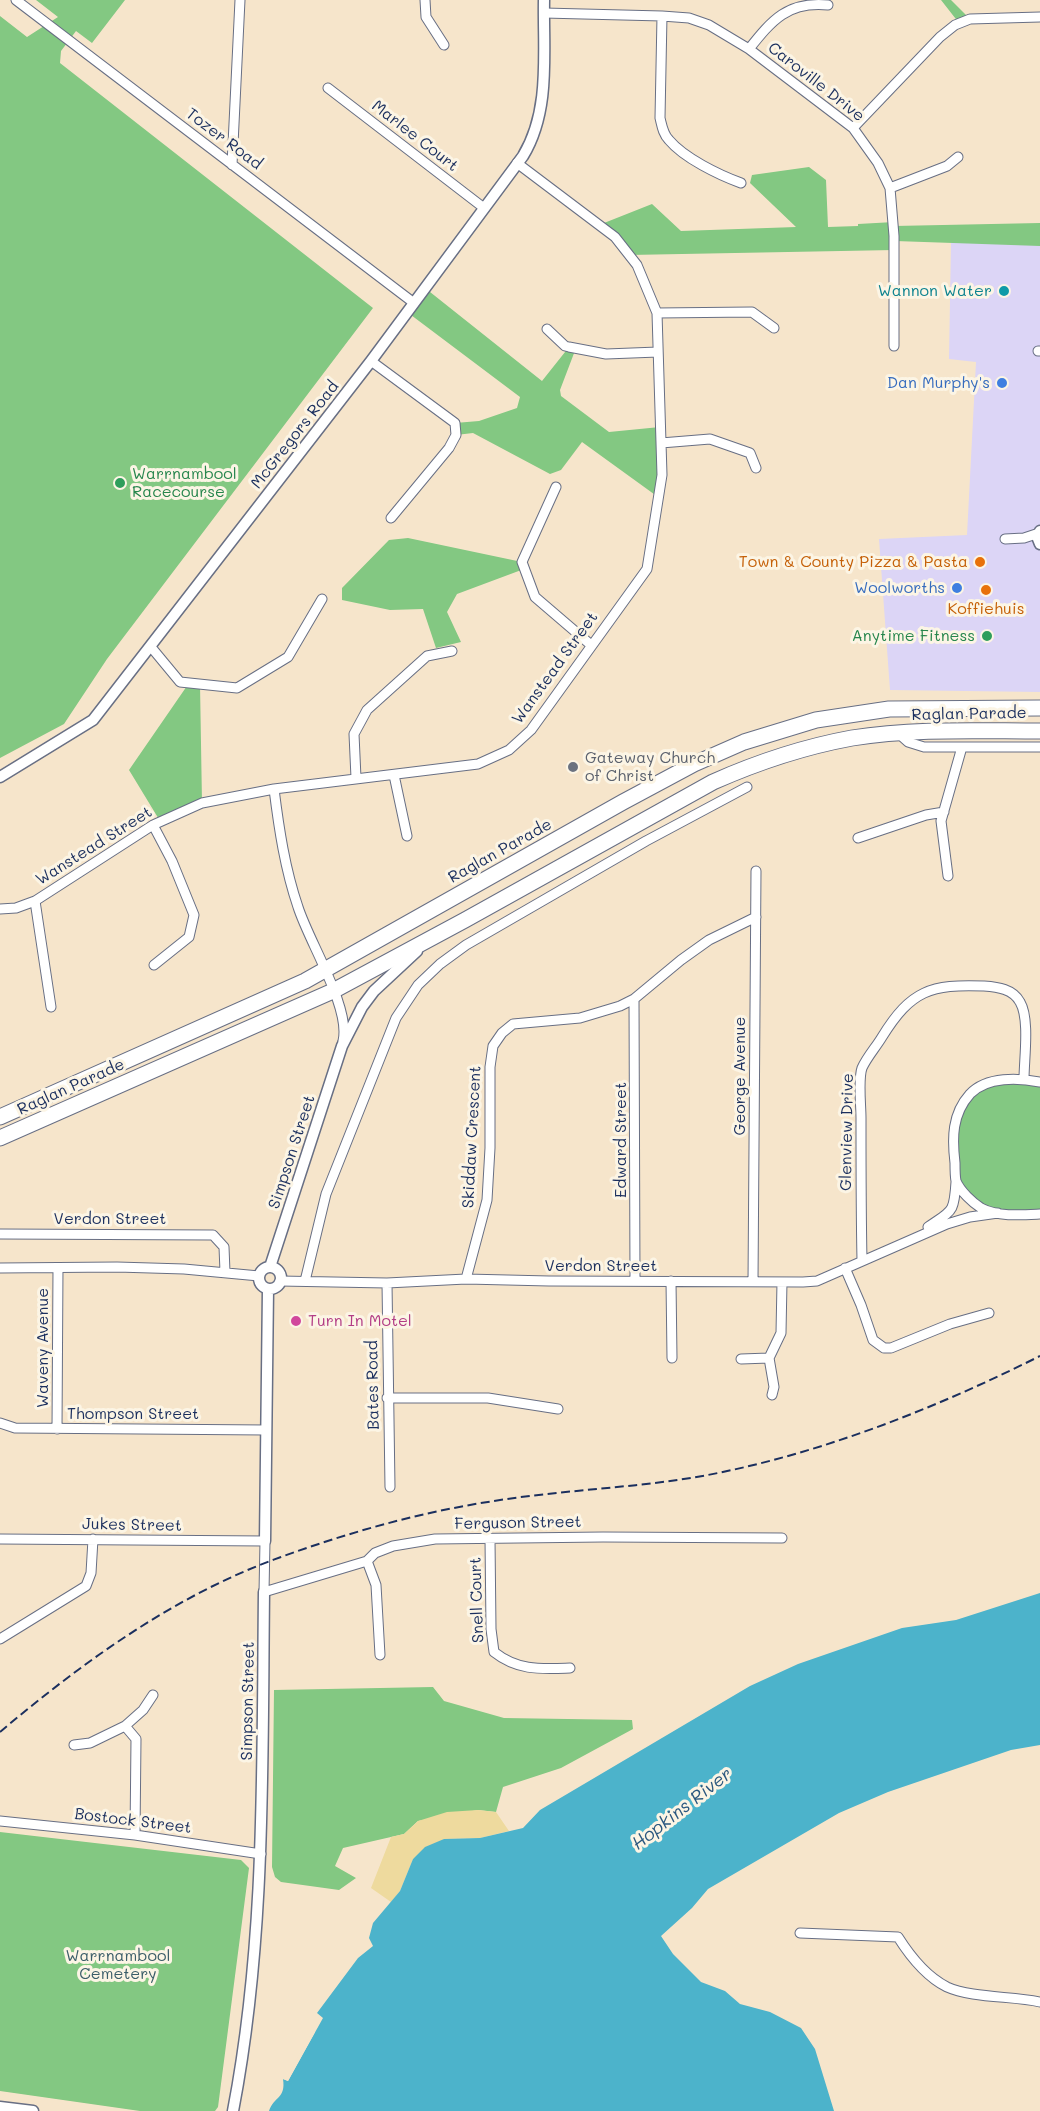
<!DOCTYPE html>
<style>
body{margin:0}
canvas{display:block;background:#f6e5cb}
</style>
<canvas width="1040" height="2111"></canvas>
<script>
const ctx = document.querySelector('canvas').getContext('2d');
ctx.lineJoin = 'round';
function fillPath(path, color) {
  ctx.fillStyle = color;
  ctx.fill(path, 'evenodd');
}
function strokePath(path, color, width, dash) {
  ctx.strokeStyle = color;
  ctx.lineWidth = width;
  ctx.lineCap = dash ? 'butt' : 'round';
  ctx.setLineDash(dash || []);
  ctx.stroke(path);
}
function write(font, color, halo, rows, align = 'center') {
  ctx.font = font + ' Mali,sans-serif';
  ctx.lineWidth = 6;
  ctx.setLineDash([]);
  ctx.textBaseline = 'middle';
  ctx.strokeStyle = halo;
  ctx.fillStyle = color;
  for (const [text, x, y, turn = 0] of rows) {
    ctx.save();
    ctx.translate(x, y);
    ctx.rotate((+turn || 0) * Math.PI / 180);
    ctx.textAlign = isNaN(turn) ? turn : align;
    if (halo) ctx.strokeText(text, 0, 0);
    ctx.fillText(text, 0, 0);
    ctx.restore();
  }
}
fillPath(new Path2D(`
 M1040,241V692L890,690L879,539L967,535L976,362L949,359L951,242Z`), '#dcd5f6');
fillPath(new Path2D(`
 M36,0H125L92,43L76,31L61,51L60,63L373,308L107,659L64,724L0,758V16L27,37L58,17Z
 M941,0H951L970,19L959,23Z
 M809,167L826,180L828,227L858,226V224L894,222V226L1040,223V246L895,241L894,250L629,255L599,225L652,204L681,231L796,227L750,183L752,175Z
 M425,288L542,381L569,347L576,348L560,390L561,396L609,432L660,427L658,497L582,442L561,470L550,474L473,433L456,435L455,423L479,421L517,408L520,397L407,312Z
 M408,538L522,562L524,569L457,594L447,612L461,642L436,648L423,609L390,610L342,600V588L389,540Z
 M189,683L200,684L202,803L160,821L129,770Z
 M995,1080L1040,1082V1214L982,1209L957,1181L958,1114L971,1093Z
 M433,1687L444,1701L504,1718L632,1720L633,1729L561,1768L503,1787L496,1812L478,1810L418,1821L404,1834L343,1848L335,1866L356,1878L339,1890L281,1882L275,1877L272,1867L274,1690Z
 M0,1832L241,1860L249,1868L218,2107L215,2111H140L0,2091Z`), '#83c882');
fillPath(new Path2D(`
 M478,1810L496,1812L509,1831L480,1838L444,1839L413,1859L400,1891L391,1902L371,1888L391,1837L404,1834L418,1821L447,1812Z`), '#eeda9e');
fillPath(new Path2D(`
 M1040,1593V1745L1011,1750L888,1792L839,1813L708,1889L692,1908L661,1936L673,1954L701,1982L725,1991L740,2004L770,2012L801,2028L815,2049L834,2111H269C274,2096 286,2099 283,2079L288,2081L323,2018L317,2013L358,1958L373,1946L369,1938L373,1923L400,1891L413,1859L425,1847L444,1839L480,1838L523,1828L540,1810L750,1686L798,1664L902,1628L956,1620Z`), '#4cb3cb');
fillPath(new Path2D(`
 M312,2031L315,2032L288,2081L283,2079L284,2076L286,2077Z`), '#f6e5cb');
const minor = new Path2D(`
 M16,0L414,303
 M425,0L426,17L444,45
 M544,13L662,16L689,18L709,25L749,49L853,128L878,163L890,188L894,236V346
 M662,16L660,118C662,126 663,134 669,140C684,158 719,175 741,183
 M749,49C772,20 788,1 828,5
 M328,88L484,208
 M853,128L940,37L955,25L970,19L1040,17
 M232,165L240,0
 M890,188L947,166L958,157
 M657,313L752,312L774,328
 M547,329L565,346L569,347L606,354L658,352
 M1038,351H1040
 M371,361L455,423L456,435L449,448L391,518
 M661,443L710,439L750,453L756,468
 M556,487L522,562L535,597L591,645
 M1005,539L1024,538L1039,533
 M151,647L180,682L237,688L288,657L322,599
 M898,733L908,742L924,747H1040
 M394,775L407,836
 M356,778L354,734L367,710L427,656L452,651
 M274,789C279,829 285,869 298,907C309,942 351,1008 343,1041
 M153,825L172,861L194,915L189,937L154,965
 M858,838L926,815L944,812
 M948,876L941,821L962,747
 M35,901L51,1007
 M0,909L16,908L35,901L153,825L202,803L274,789L478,764L509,750L531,730L647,569L662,475L657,313L637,265L615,237L517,163
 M634,999L635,1281
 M1040,1082C1019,1078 987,1076 970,1094C952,1114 952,1138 955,1163C955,1169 955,1176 956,1181C960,1191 973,1203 981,1208C998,1217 1022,1215 1040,1214
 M928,1227C952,1210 954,1214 956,1182
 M0,1234L213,1235L224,1247L225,1272
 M862,1260C861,1213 861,1165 861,1118C861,1105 858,1079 862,1068C867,1057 876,1047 882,1037C911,990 931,984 984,986C998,987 1013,989 1020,1002C1030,1019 1024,1059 1024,1079
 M0,1268L117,1267L184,1269L259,1276
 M845,1268L861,1305L873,1340L884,1348H891L950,1324L989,1313
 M466,1279L487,1200L490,1148V1067L493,1046L502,1033L513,1024L580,1018L620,1006L634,999L681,960L709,940L756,917
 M280,1281L387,1283L466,1279L549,1281L803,1282L817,1281L947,1224L970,1217L998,1213
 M305,1281L326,1194L396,1018L418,985L440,964L466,945L646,841L747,787
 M671,1281L672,1358
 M753,1282L756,871
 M387,1283L390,1487
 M741,1359L769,1358
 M772,1395L774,1387L769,1358L781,1333L782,1282
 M387,1398H488L558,1409
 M0,1423L15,1428L266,1430
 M57,1429L58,1268
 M0,1539L265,1541L264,1592L367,1561L375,1553L393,1546L435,1539L603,1537L782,1538
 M490,1539L491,1629L494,1652C518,1671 541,1669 570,1668
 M367,1561L376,1585L380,1655
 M0,1639L86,1586L91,1573L93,1539
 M125,1726L143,1710L153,1695
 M74,1745L90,1743L125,1726L136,1739L135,1835
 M0,1821L135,1835L261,1854
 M800,1933L898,1937C910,1956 927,1977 947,1987C971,1998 1013,1996 1040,2002`);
const tertiary = new Path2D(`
 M1040,531L1038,539L1040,544
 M0,777L93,720L371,361L523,156C551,110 543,52 544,0
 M270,1267L342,1046L362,1007L374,991L417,951
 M259 1278a11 11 0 1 1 22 0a11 11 0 1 1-22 0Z
 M265,1541L268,1289
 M0,2107L33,2111
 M233,2111C266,1940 262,1766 264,1592`);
const trunk = new Path2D(`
 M0,1117L305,981L623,802L694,764L744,742L816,720L889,709L1040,708
 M0,1138L333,991L465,920L713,782C758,762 803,747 852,738C914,728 978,731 1040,731`);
strokePath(minor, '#686f84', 11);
strokePath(tertiary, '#686f84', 13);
strokePath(trunk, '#686f84', 17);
strokePath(minor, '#fff', 9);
strokePath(tertiary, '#fff', 10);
strokePath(trunk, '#fff', 15);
strokePath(new Path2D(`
 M0,1732C84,1661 177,1594 281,1557C350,1532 421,1512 494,1501C568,1489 644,1488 718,1473C830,1450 938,1407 1040,1356`), '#1b2f5e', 2, [9, 4.5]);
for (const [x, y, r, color] of [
 [1004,291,6,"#0f9aa8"],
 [1002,383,6,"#3f7fe0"],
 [120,483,6,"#2e9e5b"],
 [980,562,6,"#e8710a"],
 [957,588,6,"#3f7fe0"],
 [986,590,6,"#e8710a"],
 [987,636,6,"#2e9e5b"],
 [573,767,6,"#6b7280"],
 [296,1321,6,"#d1479c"]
]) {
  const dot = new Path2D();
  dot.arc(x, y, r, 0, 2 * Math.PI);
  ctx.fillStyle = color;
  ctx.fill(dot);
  strokePath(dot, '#fcf5e5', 2);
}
write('16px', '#1b2f5e', '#fcf5e5', [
 ["Caroville Drive",816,82,38],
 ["Marlee Court",415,136,38],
 ["Tozer Road",224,139,37],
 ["McGregors Road",295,435,-52],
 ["Wanstead Street",555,668,-54],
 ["Raglan Parade",969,714,-1],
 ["Wanstead Street",94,846,-32],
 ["Raglan Parade",500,851,-29],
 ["George Avenue",740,1076,-90],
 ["Raglan Parade",71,1087,-24],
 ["Glenview Drive",847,1132,-89],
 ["Skiddaw Crescent",472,1137,-87],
 ["Edward Street",621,1140,-90],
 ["Simpson Street",292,1152,-72],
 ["Verdon Street",110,1219],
 ["Verdon Street",601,1266],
 ["Waveny Avenue",43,1348,-90],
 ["Bates Road",373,1385,-91],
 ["Thompson Street",133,1414],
 ["Ferguson Street",518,1523,-1],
 ["Jukes Street",132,1525,1],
 ["Snell Court",477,1600,-92],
 ["Simpson Street",248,1701,-89],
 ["Bostock Street",133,1821,7]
]);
write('16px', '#0d838f', '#fcf5e5', [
 ["Wannon Water",992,291]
], 'right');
write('16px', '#366cbe', '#fcf5e5', [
 ["Dan Murphy's",990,383],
 ["Woolworths",945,588]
], 'right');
write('16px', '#27864d', '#fcf5e5', [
 ["Warrnambool",132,474],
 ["Racecourse",132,492],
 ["Anytime Fitness",975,636,"right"]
], 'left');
write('16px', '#c56008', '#fcf5e5', [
 ["Town & County Pizza & Pasta",968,562],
 ["Koffiehuis",986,609,"center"]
], 'right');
write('16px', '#5b616d', '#fcf5e5', [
 ["Gateway Church",585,758],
 ["of Christ",585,776]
], 'left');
write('16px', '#b23c85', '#fcf5e5', [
 ["Turn In Motel",308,1321]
], 'left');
write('16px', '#3a5d69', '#fcf5e5', [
 ["Warrnambool",118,1956],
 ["Cemetery",118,1974]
]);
write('italic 18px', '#2a577f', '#fcf5e5', [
 ["Hopkins River",682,1809,-38]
]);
</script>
